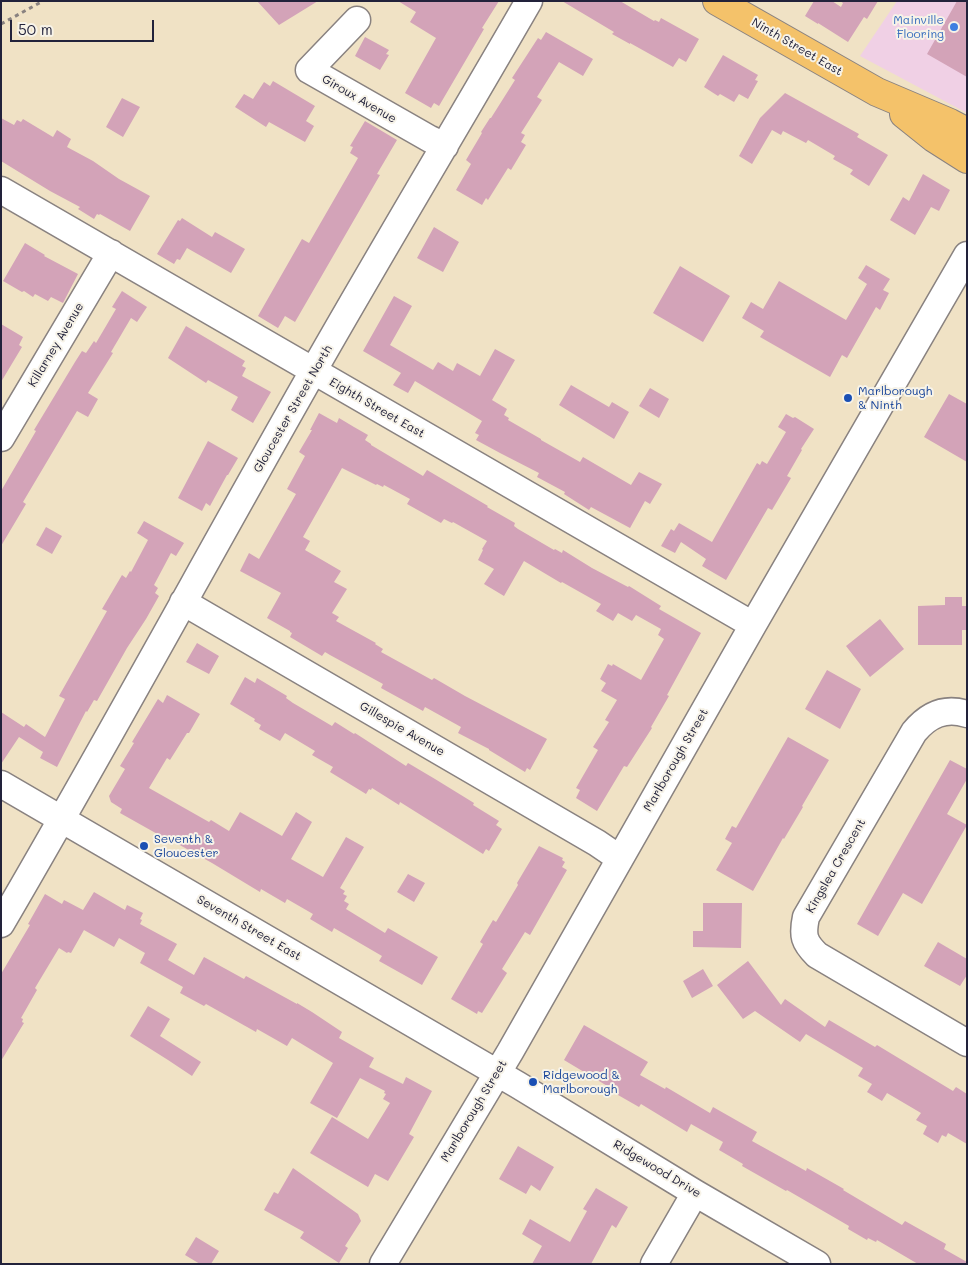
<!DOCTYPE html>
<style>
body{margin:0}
#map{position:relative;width:968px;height:1265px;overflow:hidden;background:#f0e2c5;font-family:Mali,sans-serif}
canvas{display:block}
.frame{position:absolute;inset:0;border:2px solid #22223b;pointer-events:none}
.scale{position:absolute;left:10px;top:20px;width:144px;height:22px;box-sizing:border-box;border:2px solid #22223b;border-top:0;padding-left:6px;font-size:15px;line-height:18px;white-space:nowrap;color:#22223b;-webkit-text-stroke:4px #f7f3e8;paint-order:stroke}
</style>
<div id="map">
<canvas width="968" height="1265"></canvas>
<div class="frame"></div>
<div class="scale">50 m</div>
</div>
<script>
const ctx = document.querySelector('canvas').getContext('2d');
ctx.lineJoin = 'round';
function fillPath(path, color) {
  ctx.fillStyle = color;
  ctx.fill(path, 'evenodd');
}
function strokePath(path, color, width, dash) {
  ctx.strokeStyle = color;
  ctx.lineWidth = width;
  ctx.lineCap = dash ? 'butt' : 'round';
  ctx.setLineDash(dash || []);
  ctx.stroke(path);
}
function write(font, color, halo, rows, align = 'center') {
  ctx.font = font + ' Mali,sans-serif';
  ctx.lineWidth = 4;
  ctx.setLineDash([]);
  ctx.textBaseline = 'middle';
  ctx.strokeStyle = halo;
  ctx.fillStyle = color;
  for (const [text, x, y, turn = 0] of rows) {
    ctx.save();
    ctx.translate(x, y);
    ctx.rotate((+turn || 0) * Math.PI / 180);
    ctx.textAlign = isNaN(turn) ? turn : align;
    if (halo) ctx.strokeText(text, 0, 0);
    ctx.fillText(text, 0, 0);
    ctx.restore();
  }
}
fillPath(new Path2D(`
 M897,1H967V113L860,56Z`), '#f0d0e5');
fillPath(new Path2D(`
 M257,1H318L279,25Z
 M398,1H499L482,28L484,29L439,106L434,103L431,108L405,93L436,38L410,22L416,12Z
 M562,1H620L654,21L655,20L659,22L661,18L699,39L686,62L679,58L673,67L630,43V44L612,34L614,32Z
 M814,1H832L841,7L843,3L840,1H878L867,19L864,17L848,42L818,23V24L805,16Z
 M957,1H967V77L927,54Z
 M546,32L593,59L583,76L559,62L537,97L542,100L521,133L525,135L521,142L526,145L511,170L508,168L488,200L486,198L482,205L456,190L471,164L466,160L482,133L481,132L490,118H491L515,80L512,78L538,38L541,40Z
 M365,37L389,50L386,54L389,55L380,70L355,56Z
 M723,55L758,75L755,80L758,81L748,99L739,94L734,102L720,94L718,96L704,87Z
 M273,81L315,106L306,121L314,126L305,142L269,122L266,127L235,107L244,94L253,99L264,82L270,86Z
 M785,93L859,134L857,137L888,155L869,186L850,174L853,170L833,159L835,156L808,140L806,143L783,131L781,135L772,130L752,164L739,156L760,118Z
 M122,98L140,107L123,137L106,127Z
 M1,118L14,125L17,120L21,122L23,119L53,137L57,130L71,139L67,147L93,161L119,179L150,196L130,231L100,214L99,215L97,214L94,219L78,209L80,207L50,191L1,161Z
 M365,121L397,140L377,174L380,175L295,322L285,316L278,328L258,316L302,239L309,243L358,158L350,153L353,147L350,146Z
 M923,174L950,190L939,211L931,207L915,235L890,220L903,197L909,201Z
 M182,218L212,237L215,232L245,249L231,273L187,248L180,260L177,259L174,264L157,254L178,220L180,221Z
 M434,227L459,242L443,272L417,258Z
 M25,243L45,255L44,256L78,274L63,303L51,297L48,301L35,294L33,297L24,291L22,292L3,281Z
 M866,265L890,279L883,290L889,293L880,310L876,307L847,358L842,355L830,377L760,337L764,331L742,318L751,302L763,309L779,281L846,320L867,284L858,278Z
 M680,266L730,296L703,342L653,313Z
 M122,291L147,307L137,322L131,318L111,352L113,353L88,393L98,399L88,417L77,411L23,502L26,504L1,546V491L36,431L34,430L75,362L82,351L86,353L94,341L96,343L116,309L112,307Z
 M394,296L412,306L390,345L433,370L438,362L453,371L457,363L480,376L495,349L515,360L492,400L507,409L504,415L509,418L508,420L541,439V440L580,462L583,457L631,485L639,472L662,484L650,504L645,501L630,528L591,507L589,510L564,494L565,492L537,477L539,473L500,453L476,440L479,435L475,433L482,421L415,381L408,393L393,385L401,373L363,351Z
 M1,324L23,337L19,345L22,347L1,382Z
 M186,326L245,361L242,366L246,368L242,376L271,392L253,423L231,410L238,397L208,380L206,383L168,358Z
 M571,385L609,407L612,402L629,412L614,439L559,405Z
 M650,388L669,399L659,418L639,406Z
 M949,394L967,404V462L924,437Z
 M319,413L337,423L339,418L354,427L368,435L365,440L371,444V445L423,476L427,470L488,506L487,507L515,523L514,526L518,529L554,550L555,549L562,553L563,550L592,568L628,587L629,586L661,606L659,609L701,633L667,695L669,696L651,727L652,728L627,767L624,766L597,811L576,798L580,790L576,788L598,750L593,747L609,722L605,720L617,700L601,691L606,683L600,679L608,664L612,666L613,664L641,680L664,639L658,635L661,629L636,615L632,621L618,613L613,621L596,611L601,604L562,582L561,583L524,561L504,596L484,584L494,569L478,560L483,550L482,549L487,541L453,522L452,523L444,519L441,523L407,504L410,499L384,485L383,487L377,484L376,485L342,468L303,537L310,541L305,550L341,571L334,582L347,589L332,613L339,617L336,621L376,643L375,644L383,649L381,652L432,680L434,678L465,696L547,739L530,770L527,768L525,772L489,750V749L458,733L461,727L425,707L423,711L381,688L383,684L330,655L325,652L322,656L290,637L292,633L290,632V631L267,618L281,593L240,571L249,553L259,559L296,494L287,489L305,456L299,452L312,430H310Z
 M786,414L793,418L795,417L814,429L801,449L802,450L787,476L791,478L772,510L768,508L726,580L702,566L706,559L681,542L675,553L661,546L671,529L674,531L679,523L712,542L757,463L760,465L762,461L767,464L786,432L778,427Z
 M208,441L238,458L228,475H227L210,506L206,503L202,511L178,498Z
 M144,521L184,543L176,556L171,553L154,585L158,588L155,593L159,596L146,619L127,648L97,701L94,700L87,712L86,711L57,767L40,758L43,752L19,737L1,764V712L24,727L26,724L45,737L65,699L59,696L107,611L102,609L122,575L126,578L130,571L131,572L148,540L137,533Z
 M46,527L62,536L52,554L36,545Z
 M945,597H962V606H967V630H962V645H918V606L945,605Z
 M880,619L904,649L870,677L846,646Z
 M197,643L219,656L209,674L186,662Z
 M827,670L861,689L840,729L805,709Z
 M245,677L255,683L257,678L287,696L286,698L293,703L332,726L335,722L354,734L355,733L406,766L408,763L435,779L474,803L473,805L499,821L496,825L502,829L489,851L486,849L483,854L400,802L399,805L372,788L371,790L369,789L366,794L330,772L333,767L312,755L315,751L285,733L280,741L259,729L261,725L254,721L255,719L230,704Z
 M167,695L200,714L189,733H187L170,760L167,758L149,788L209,822L211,820L229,831L240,812L282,836L296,812L312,822L291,859L323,877L346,837L364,847L340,888L345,891L343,894L347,896L344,901L349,904L346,909L385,933L388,928L438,957L422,985L379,961L382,956L334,928L332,932L310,919L313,914L287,899L285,903L261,889L260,892L212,863L169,839L168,840L120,813L122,809L111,802L109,796L125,769L120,766L134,743L132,742L158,699L163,703Z
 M788,737L829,760L802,806L803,807L784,839L783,838L753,891L716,870L732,843L725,839L732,826L736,828Z
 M950,760L967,769V779L947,814L967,825L922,904L903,893L878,936L857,924Z
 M539,846L563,858L562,860L565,862L562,867L567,870L530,935L525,932L502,969L507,973L482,1013L478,1011L477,1014L451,999L483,944L480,942L493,920L496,922L518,885L517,883Z
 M408,874L425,883L414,902L397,892Z
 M94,892L125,910L127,905L143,913L140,919L142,920L140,924L177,944L168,960L194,975L204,957L244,979L246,976L297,1004V1003L312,1012L342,1032L339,1038L374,1058L369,1067L403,1084L406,1077L432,1091L409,1134L414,1137L388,1181L375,1174L368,1187L310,1153L332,1117L368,1139L390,1103L383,1099L386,1094L384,1093L385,1091L360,1078L337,1118L310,1103L333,1063L292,1038L287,1046L257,1029L256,1032L206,1004L204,1006L180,993L183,987L140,963L145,953L119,938L114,947L84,930L71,953L68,952L67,953L59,948L35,988L37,990L21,1018L23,1019L22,1022L24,1023L1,1061V974L30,925L28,924L45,894L62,904L64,900L83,910Z
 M703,903H742L741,948L693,947V931H703Z
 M938,942L967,959V975L960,986L924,966Z
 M748,961L781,1005L785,999L825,1027L829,1020L875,1047L877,1045L953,1091L956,1087L967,1094V1144L948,1133L946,1137L942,1135L938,1143L923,1134L927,1126L916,1120L921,1113L887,1093L882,1101L867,1092L872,1084L858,1076L863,1068L806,1034L800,1042L755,1011L743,1019L717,985Z
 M703,969L713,986L692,998L683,981Z
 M148,1006L170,1019L160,1036L201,1062L192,1076L168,1060L130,1036Z
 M584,1025L648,1062L640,1075L665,1089L666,1087L710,1113L713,1107L757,1132L752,1141L806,1171L807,1168L844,1189L843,1190L902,1225L905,1221L946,1244L944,1249L967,1262V1264H918L877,1240L876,1242L868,1238L867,1240L848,1229L849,1226L787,1190L786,1191L742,1166L743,1164L719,1150L723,1142L691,1124L687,1132L641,1104L639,1107L618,1095L619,1093L564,1060Z
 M518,1146L554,1167L540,1191L531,1185L526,1194L499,1179Z
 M293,1168L358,1214L361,1221L345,1246L348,1248L339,1263L300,1238L304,1232L264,1210L274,1192L278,1194Z
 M596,1188L628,1207L616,1228L612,1225L591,1264H532L542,1246L522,1234L530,1219L570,1242L587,1211L583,1209Z
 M196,1237L219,1251L211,1264H200L185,1255Z`), '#d3a3b8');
const minor = new Path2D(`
 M357,20L309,70L430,139L445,146
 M1,190L753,625
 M1,438L111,253
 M183,602L597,843L619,858
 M967,714C945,707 928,715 914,732L806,917C802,936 804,942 817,955L967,1043
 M1,784L518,1085L695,1193L817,1264
 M1,924C107,743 207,558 311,375C382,250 457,126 529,1
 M383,1264L510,1052L753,625L967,255
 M654,1264L695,1193`);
const major = new Path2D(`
 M717,1L877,92L950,123L967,132
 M904,114L934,138L967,159`);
strokePath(minor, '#898280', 29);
strokePath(major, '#898280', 30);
strokePath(new Path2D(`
 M1,24L43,1`), '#898280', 3, [4, 4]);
strokePath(minor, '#fff', 26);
strokePath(major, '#f4c26a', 28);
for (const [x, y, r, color] of [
 [954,27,5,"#3f7fe0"],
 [848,398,5,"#1a4fb4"],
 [144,846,5,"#1a4fb4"],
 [533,1082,5,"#1a4fb4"]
]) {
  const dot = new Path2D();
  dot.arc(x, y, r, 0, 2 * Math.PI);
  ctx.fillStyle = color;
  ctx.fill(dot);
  strokePath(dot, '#f7f3e8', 2);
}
write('12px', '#366cbe', '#f7f3e8', [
 ["Mainville",944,20],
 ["Flooring",944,34]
], 'right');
write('12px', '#22223b', '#f7f3e8', [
 ["Ninth Street East",797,47,30],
 ["Giroux Avenue",359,99,30],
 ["Killarney Avenue",56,345,-59],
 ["Eighth Street East",377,408,30],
 ["Gloucester Street North",293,409,-60],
 ["Gillespie Avenue",402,729,30],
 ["Marlborough Street",676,760,-60],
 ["Kingslea Crescent",836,866,-60],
 ["Seventh Street East",249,928,30],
 ["Marlborough Street",474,1111,-59],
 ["Ridgewood Drive",657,1169,31]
]);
write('12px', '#164399', '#f7f3e8', [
 ["Marlborough",858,391],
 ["& Ninth",858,405],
 ["Seventh &",154,839],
 ["Gloucester",154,853],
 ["Ridgewood &",543,1075],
 ["Marlborough",543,1089]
], 'left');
</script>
